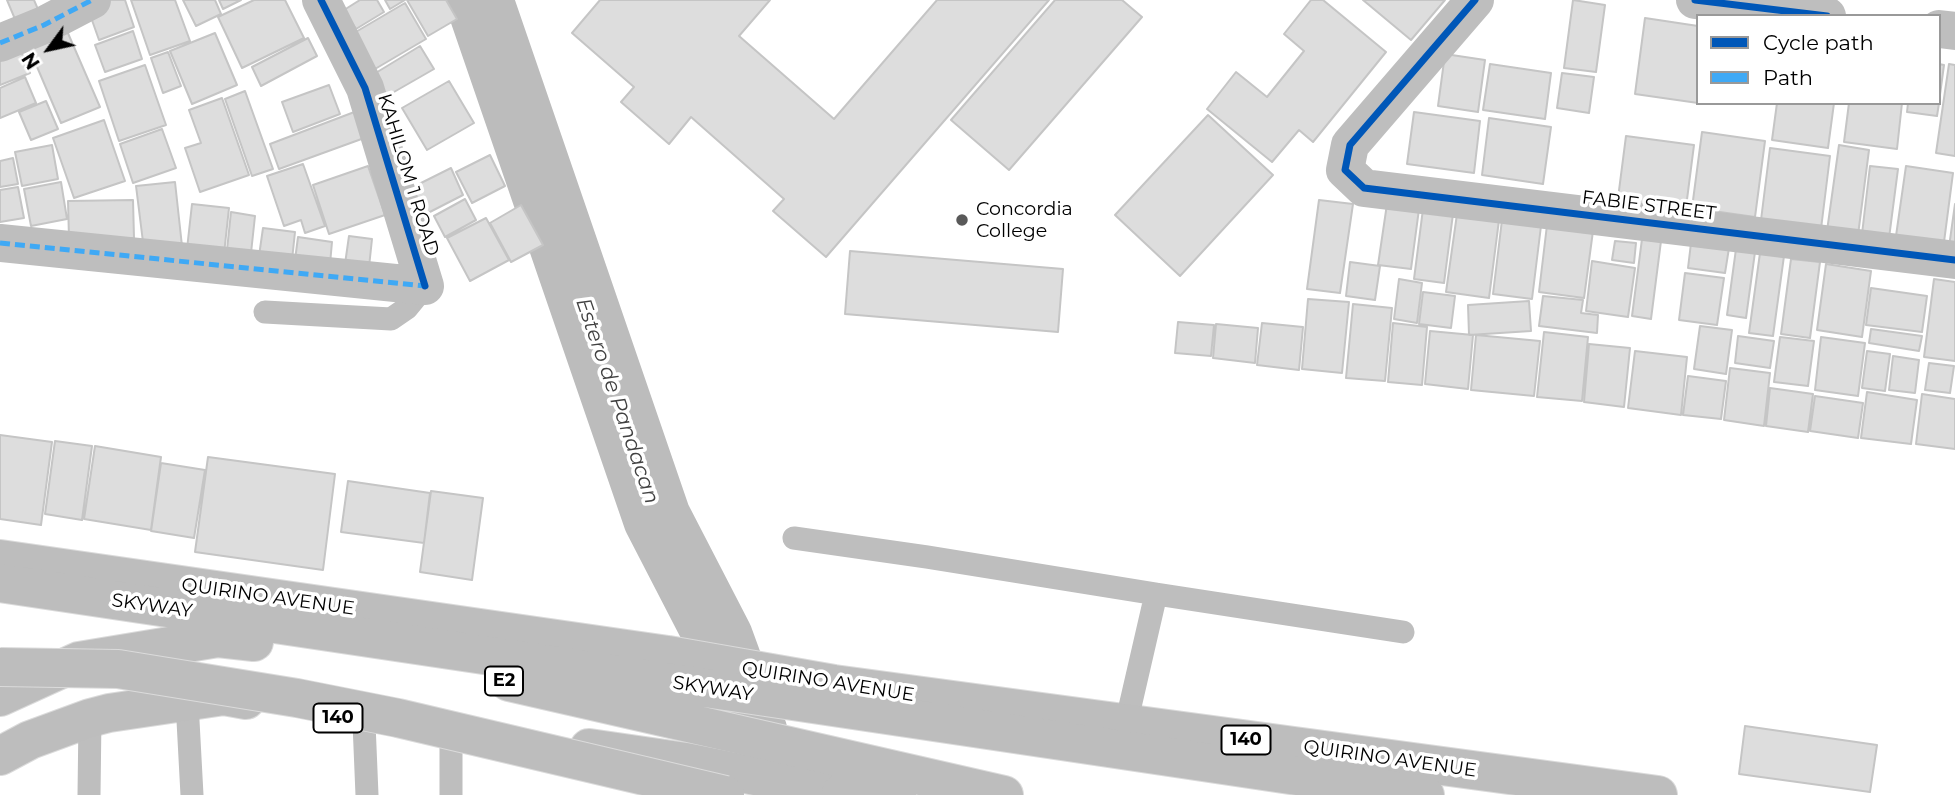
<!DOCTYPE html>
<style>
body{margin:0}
#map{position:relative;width:1955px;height:795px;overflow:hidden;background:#fff;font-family:Montserrat,sans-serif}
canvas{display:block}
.legend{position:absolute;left:1696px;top:14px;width:245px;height:91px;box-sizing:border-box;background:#fff;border:2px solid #999;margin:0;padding:9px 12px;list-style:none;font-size:21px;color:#000}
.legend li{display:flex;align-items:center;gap:14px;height:35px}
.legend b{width:35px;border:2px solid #999}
.north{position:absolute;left:14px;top:14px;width:70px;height:70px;-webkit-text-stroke:5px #fff;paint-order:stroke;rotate:237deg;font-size:19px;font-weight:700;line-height:28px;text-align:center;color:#000}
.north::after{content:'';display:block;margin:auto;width:24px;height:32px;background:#000;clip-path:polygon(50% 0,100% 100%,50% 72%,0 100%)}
</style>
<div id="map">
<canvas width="1955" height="795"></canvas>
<ul class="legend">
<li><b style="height:9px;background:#0057b8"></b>Cycle path</li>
<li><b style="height:9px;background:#3fa9f5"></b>Path</li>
</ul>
<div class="north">N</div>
</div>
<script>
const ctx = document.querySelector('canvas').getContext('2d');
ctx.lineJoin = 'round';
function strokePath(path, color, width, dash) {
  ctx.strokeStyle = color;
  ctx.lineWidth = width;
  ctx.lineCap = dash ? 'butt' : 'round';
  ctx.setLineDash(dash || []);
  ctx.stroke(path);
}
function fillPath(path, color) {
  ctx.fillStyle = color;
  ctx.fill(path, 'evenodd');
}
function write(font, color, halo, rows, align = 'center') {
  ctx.font = font + ' Montserrat,sans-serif';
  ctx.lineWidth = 7;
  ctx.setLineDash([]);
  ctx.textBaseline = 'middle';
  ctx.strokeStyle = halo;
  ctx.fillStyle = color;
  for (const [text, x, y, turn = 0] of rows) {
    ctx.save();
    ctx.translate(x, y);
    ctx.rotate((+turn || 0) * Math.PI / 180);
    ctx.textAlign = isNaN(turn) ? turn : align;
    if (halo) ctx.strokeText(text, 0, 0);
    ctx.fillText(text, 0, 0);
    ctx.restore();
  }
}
strokePath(new Path2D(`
 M479,0L657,518L719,638L754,734`), '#bcbcbc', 68);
const building = new Path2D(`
 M7,0H34L43,21L20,31Z
 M105,0H125L134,27L99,40L87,6Z
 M131,0H175L190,41L150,55Z
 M183,0H215L221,14L196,26Z
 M219,0H241L223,9Z
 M254,0H285L304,38L242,68L218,17Z
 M360,0H377L384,12L356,29L344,10Z
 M385,0H405L390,9Z
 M407,0H446L457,19L428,36Z
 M600,0H770L739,36L834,119L937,0H1049L826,257L773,211L784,199L691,117L669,144L621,102L634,87L572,33Z
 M1055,0H1122L1142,17L1009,170L951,120Z
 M1311,0H1323L1386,52L1313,142L1299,130L1272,162L1207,109L1236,72L1267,97L1304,51L1284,34Z
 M1363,0H1445L1411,40Z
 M1573,0L1605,5L1596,72L1564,68Z
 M405,3L426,39L375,69L354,33Z
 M1645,18L1698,26V103L1635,94Z
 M64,24L100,107L61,123L26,41Z
 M133,31L142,59L105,72L95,45Z
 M215,33L237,85L192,104L170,51Z
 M308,38L317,56L261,86L252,67Z
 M16,39L30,73L0,85V45Z
 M420,46L434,69L387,96L374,74Z
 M168,52L181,86L163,93L151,58Z
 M1445,54L1485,60L1478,112L1438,106Z
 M1490,64L1551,73L1545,119L1483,110Z
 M1939,64L1944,65L1939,102Z
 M1949,64L1955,65V156L1936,153Z
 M145,65L166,125L119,141L99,81Z
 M1562,73L1594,77L1589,113L1557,108Z
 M25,77L36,103L0,118V88Z
 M449,81L474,123L427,150L402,108Z
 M329,85L340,114L293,132L282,102Z
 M245,91L273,169L252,176L225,99Z
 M222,98L249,175L200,192L185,148L201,143L189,110Z
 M46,101L58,129L31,140L19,112Z
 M1777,103H1834L1828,148L1772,140Z
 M1849,103H1902L1897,149L1844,142Z
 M1908,103H1939L1937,116L1907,112Z
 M357,111L367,137L279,169L270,144Z
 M1414,112L1480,121L1474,173L1407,164Z
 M1208,115L1273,175L1180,276L1115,215Z
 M1489,118L1551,127L1543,184L1482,175Z
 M104,120L125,181L74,198L53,138Z
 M162,129L176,168L133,183L120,144Z
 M1702,132L1765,141L1755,217L1692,208Z
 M1626,136L1694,145L1685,215L1617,206Z
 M52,145L58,179L22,186L15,152Z
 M1839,145L1869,150L1858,235L1827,231Z
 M1770,148L1830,156L1821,229L1761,220Z
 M490,155L505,186L472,203L456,172Z
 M13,158L18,184L0,187V161Z
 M303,164L325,226L305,233L301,220L284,226L267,176Z
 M368,166L385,215L329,234L313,185Z
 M1870,166L1898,169L1889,238L1862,234Z
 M1906,166L1953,173L1944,242L1896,236Z
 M451,168L463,195L422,216L409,189Z
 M61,182L67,219L31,226L24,189Z
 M175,182L182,246L144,250L136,186Z
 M18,187L24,218L0,222V190Z
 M465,199L476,220L445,237L434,216Z
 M133,200L134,238L69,239L68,201Z
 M1319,200L1353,204L1340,293L1307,289Z
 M192,204L229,208L224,254L187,249Z
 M1387,204L1419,209L1411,269L1378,265Z
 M1955,204V248L1949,247Z
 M521,205L543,245L511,262L490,223Z
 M1423,209L1453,214L1444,283L1414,279Z
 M231,212L255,216L251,253L227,250Z
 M1457,214L1499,220L1489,298L1446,292Z
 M486,218L509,260L470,281L447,238Z
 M1502,220L1541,226L1532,299L1493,294Z
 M1547,225L1593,231L1584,298L1539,292Z
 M263,228L295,232L292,260L259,256Z
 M349,236L372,239L369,267L345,264Z
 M298,237L332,242L330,264L295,260Z
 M1642,239L1661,241L1651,319L1632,316Z
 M1615,241L1636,243L1634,263L1612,260Z
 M1691,243L1729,248L1725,273L1688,268Z
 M1736,249L1755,252L1746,318L1727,315Z
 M850,251L1063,269L1058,332L845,314Z
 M1760,253L1784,256L1773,336L1749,333Z
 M1791,259L1820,262L1810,338L1781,334Z
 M1592,261L1635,268L1628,317L1586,311Z
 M1350,262L1380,266L1375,300L1346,296Z
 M1826,264L1871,271L1862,337L1817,330Z
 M1685,273L1724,278L1717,325L1679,320Z
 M1399,279L1422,283L1417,323L1394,319Z
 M1934,279L1955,282V361L1924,357Z
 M1871,288L1927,296L1922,332L1866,325Z
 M1423,292L1455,296L1451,328L1419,324Z
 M1543,296L1583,300L1581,313L1598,315L1597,333L1539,326Z
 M1308,299L1349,302L1342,373L1302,369Z
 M1529,301L1531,331L1469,335L1468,305Z
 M1353,304L1392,308L1385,381L1346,378Z
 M1178,322L1214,325L1211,356L1175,353Z
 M1262,323L1303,327L1299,370L1257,365Z
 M1393,323L1427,327L1422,385L1388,382Z
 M1216,324L1258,328L1255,363L1213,358Z
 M1700,326L1732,330L1726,374L1694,369Z
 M1871,329L1922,336L1919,351L1869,343Z
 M1430,331L1473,335L1468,389L1425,384Z
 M1544,332L1588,337L1582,401L1537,397Z
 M1476,335L1540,341L1534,396L1471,390Z
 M1738,336L1774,341L1770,368L1735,363Z
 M1780,337L1814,341L1808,386L1774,382Z
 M1821,337L1865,343L1858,396L1815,390Z
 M1589,344L1630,348L1624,407L1584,402Z
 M1635,351L1687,357L1681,415L1628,408Z
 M1867,351L1890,354L1885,391L1862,388Z
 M1893,356L1919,360L1915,393L1889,390Z
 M1929,363L1954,366L1950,393L1925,390Z
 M1730,368L1770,373L1764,426L1724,420Z
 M1688,376L1726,381L1721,419L1683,415Z
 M1770,388L1813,394L1808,432L1766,426Z
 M1867,392L1917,400L1911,444L1861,438Z
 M1922,394L1955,399V449L1916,444Z
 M1815,396L1863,403L1858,438L1810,431Z
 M0,435L52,442L41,525L0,519Z
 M55,441L92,446L82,520L45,514Z
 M95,446L161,457L151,530L84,519Z
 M208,457L335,474L323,570L195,552Z
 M161,463L205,470L194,538L151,531Z
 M348,481L430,493L424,543L341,532Z
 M431,491L483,498L472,580L420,572Z
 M1745,726L1877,745L1870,792L1739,774Z`);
fillPath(building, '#ddd');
strokePath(building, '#c5c5c5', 2);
const primary = new Path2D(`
 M0,559L668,655L834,684L1658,795
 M589,748L686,762L849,795
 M0,756L30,740L90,718L109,713L224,696L246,700`);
const highway = new Path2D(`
 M0,583L1425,795
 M509,682L1004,795
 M0,697L79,661L218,638L254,642
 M841,793L897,795`);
strokePath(primary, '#dbdbdb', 40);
strokePath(highway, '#dbdbdb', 40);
strokePath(new Path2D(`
 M265,312L391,319L407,308L425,286
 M794,538L927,557L1156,594L1126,724
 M1156,594L1403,632
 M187,702L192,795
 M364,723L367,795
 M451,728V795
 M89,795L90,718`), '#bebebe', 23);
strokePath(new Path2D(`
 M1475,0L1350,145L1345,170L1364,188L1955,260
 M1695,0L1827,16
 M1939,29L1955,31
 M0,43L44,25L92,0
 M0,243L425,286L365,88L321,0`), '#bebebe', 38);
strokePath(primary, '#bdbdbd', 38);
strokePath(highway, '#bdbdbd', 38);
const highwayBridge = new Path2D(`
 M0,667L118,669L297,698L398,718L725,795`);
strokePath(highwayBridge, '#dbdbdb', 40, []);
strokePath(highwayBridge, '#bdbdbd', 38);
strokePath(new Path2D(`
 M0,43L44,25L92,0
 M0,243L425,286`), '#3fa9f5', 5, [10, 5]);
strokePath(new Path2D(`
 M321,0L365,88L425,286
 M1475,0L1350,145L1345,170L1364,188L1955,260
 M1695,0L1827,16`), '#0057b8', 7);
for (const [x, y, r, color] of [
 [962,220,7,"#595959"]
]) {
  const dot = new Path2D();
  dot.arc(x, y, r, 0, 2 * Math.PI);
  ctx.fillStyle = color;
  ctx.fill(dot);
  strokePath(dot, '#fff', 2.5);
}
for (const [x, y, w] of [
 [504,681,38],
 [338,718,49],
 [1246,740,49]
]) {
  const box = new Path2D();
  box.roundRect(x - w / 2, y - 14.5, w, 29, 5);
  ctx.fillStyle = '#fff';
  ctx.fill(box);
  strokePath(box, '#000', 2);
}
write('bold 18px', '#000', null, [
 ["E2",504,681],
 ["140",338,718],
 ["140",1246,740]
]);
write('19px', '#000', '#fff', [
 ["KAHILOM 1 ROAD",408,175,73],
 ["FABIE STREET",1649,206,7],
 ["QUIRINO AVENUE",268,597,8],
 ["SKYWAY",152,606,8],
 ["QUIRINO AVENUE",828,682,9],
 ["SKYWAY",713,689,9],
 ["QUIRINO AVENUE",1390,759,8]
]);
write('19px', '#000', '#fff', [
 ["Concordia",976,209],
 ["College",976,231]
], 'left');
write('italic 21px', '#414141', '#fff', [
 ["Estero de Pandacan",617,401,71]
]);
</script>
